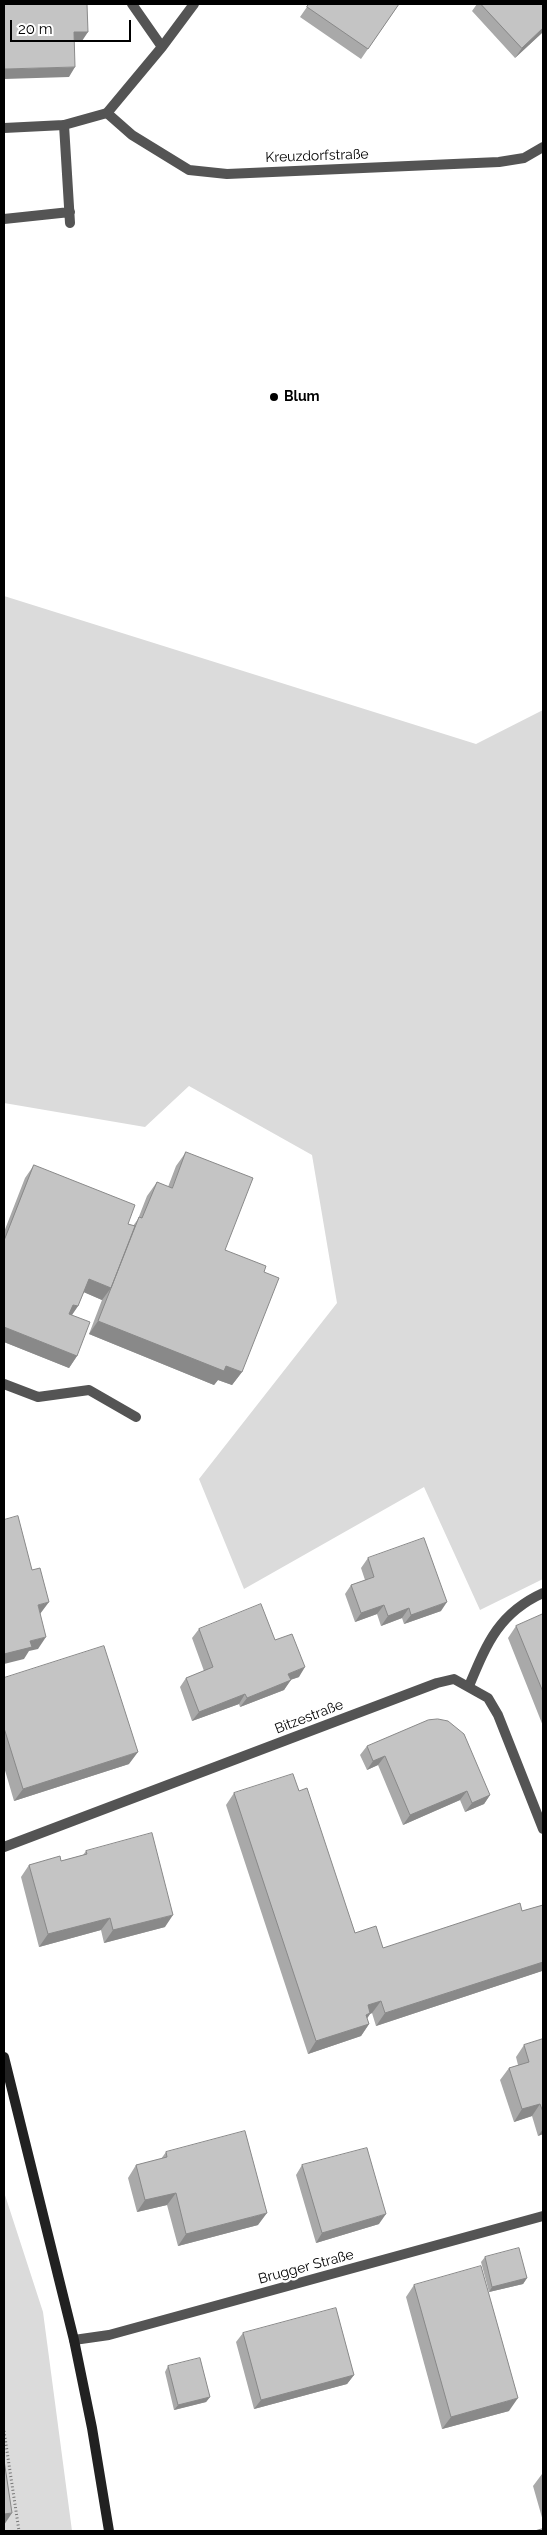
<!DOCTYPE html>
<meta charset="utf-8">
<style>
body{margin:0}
#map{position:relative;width:547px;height:2535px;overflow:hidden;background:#fff;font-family:Raleway,sans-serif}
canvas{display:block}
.frame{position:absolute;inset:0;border:5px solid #000;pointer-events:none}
.scale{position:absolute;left:10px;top:20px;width:121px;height:22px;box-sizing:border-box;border:2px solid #000;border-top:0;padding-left:6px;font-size:15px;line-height:18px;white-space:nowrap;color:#000;-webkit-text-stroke:4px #fff;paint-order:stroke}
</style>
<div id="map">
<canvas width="547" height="2535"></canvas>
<div class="frame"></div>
<div class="scale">20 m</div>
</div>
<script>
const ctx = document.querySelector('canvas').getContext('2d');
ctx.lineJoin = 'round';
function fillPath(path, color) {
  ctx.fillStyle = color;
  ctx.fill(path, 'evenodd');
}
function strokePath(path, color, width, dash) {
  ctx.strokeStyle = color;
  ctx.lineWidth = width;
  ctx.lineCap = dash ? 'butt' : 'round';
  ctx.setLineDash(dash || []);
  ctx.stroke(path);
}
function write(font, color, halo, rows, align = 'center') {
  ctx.font = font + ' Raleway,sans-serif';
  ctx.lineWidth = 5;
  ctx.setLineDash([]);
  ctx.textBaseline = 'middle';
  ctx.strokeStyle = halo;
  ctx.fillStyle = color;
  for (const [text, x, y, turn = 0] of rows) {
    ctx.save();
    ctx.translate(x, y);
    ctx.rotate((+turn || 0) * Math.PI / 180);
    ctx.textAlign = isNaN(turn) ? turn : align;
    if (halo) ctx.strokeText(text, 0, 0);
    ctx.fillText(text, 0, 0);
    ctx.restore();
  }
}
fillPath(new Path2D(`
 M4,596L476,744L543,710V1579L480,1610L424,1487L244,1589L199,1479L337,1303L312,1155L189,1086L145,1127L4,1103Z
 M4,2192L43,2312L72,2531H4Z`), '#dbdbdb');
strokePath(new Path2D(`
 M4,2431L19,2531`), '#767676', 3, [1, 2.5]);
strokePath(new Path2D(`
 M107,113L132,135L189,170L227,174L499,162L524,158L543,147
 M64,125L70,223
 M4,219L70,212
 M4,1384L38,1397L89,1390L136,1417
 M469,1686C487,1643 499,1613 543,1593`), '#545454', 10);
strokePath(new Path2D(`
 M132,4L162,47
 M4,128L64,125L107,113L162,47L194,4
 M4,1847L437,1683L454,1679L488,1698L498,1715L543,1829
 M74,2340L109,2335L543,2216`), '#545454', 10);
strokePath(new Path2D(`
 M4,2057L74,2340L92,2428L109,2531`), '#212121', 10);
fillPath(new Path2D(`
 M309,4H399L361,59L300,17Z
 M477,4H543V32L515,58L472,11Z
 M186,1152L225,1250L264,1272L242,1372L232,1385L218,1380L214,1385L89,1334L102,1300L84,1292L78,1306L72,1315L77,1356L69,1368L4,1342V1232L25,1178L34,1165L128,1224L133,1226L138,1219L147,1196L157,1182L168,1187L176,1166Z
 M368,1558L441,1611L404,1624L402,1618L381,1626L377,1614L355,1622L345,1594L351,1585L365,1580L361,1568Z
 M543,1614V1726L508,1638L516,1626Z
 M199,1629L275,1640L299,1677L290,1680L284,1690L240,1707L239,1704L192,1721L180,1687L186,1678L204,1671L192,1638Z
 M4,1678L129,1764L14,1801L4,1767Z
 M367,1746L490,1795L484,1804L465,1812L460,1800L403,1825L378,1765L367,1770L360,1755Z
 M299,1791L355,1933L383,1948L522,1911L543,1905V1970L542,1971L376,2026L372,2013L370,2014L367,2018L369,2024L361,2036L308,2054L226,1805L234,1793Z
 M86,1851L165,1927L104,1943L101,1930L39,1947L21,1877L29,1865L61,1861L83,1855Z
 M543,2039V2134L538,2136L532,2116L514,2122L500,2080L509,2068L518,2065L516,2057L524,2045Z
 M166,2152L258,2225L178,2246L167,2205L137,2212L128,2178L136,2165L161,2159Z
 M302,2165L379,2224L316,2243L296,2175Z
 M485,2257L527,2278L523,2284L489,2292L481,2262Z
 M414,2285L509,2411L442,2429L406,2297Z
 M243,2333L354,2375L347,2384L254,2409L236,2342Z
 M168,2366L210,2397L206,2402L174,2410L165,2372Z
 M542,2474H543V2521L533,2486Z`), '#a9a9a9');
fillPath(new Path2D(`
 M543,28V32L515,58L522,48Z
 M74,32H88L82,41L68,42Z
 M75,67L69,77L4,79V70L5,69Z
 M89,1279L111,1288L102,1300L81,1291Z
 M73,1305L78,1306L69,1319L64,1317Z
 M98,1321L226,1366L242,1372L232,1385L218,1380L214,1385L89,1334Z
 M4,1327L77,1356L69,1368L4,1342Z
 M49,1602L40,1614L38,1605Z
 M447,1602L441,1611L404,1624L411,1615Z
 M384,1605L377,1614L355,1622L361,1613Z
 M409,1608L402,1618L381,1626L388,1616Z
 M46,1637L38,1649L29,1651L24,1659L4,1664V1654L30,1641Z
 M305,1667L299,1677L281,1683L288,1674Z
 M291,1680L284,1690L240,1707L247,1698Z
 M245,1694L239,1704L192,1721L199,1712Z
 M138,1752L129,1764L14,1801L23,1789Z
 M385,1756L378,1765L367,1770L373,1761Z
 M467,1791L460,1800L403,1825L410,1815Z
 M490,1795L484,1804L465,1812L472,1803Z
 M173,1915L165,1927L104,1943L113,1930Z
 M110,1918L101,1930L39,1947L48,1934Z
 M543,1962V1970L542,1971L376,2026L385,2013Z
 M381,2001L372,2013L370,2014L362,2026L368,2005Z
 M369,2024L361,2036L308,2054L316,2041Z
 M540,2104L532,2116L514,2122L522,2109Z
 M543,2129V2134L538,2136Z
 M176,2193L167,2205L137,2212L145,2200Z
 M267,2213L258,2225L178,2246L186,2234Z
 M386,2214L379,2224L316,2243L322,2233Z
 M527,2278L523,2284L489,2292L492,2287Z
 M354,2375L347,2384L254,2409L261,2400Z
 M210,2397L206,2402L174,2410L178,2405Z
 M518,2398L509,2411L442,2429L451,2417Z
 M12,2513L4,2525V2514Z`), '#898989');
const building = new Path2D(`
 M4,4H87L88,32H74L75,67L5,69Z
 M309,4H399L368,49L307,7Z
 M481,4H543V28L522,48Z
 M186,1152L253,1178L225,1250L266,1266L264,1272L279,1278L242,1372L226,1366L224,1371L98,1321L139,1217L142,1218L157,1182L172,1188Z
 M34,1165L135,1205L128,1224L135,1226L111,1288L89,1279L78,1306L73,1305L69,1314L90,1322L77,1356L4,1327V1241Z
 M18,1516L32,1570L40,1568L49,1602L38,1605L46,1637L30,1641L32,1647L4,1654V1520Z
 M424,1538L447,1602L411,1615L409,1608L388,1616L384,1605L361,1613L351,1585L374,1577L368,1558Z
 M261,1604L275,1640L292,1634L305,1667L288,1674L291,1680L247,1698L245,1694L199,1712L186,1678L213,1667L199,1629Z
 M543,1614V1692L516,1626Z
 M104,1646L138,1752L23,1789L4,1728V1678Z
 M438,1719L448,1721L464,1734L490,1795L472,1803L467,1791L410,1815L385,1756L373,1761L367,1746L428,1720Z
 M293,1774L299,1791L307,1788L355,1933L376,1926L383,1948L520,1903L522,1911L543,1905V1962L385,2013L381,2001L368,2005L370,2013L366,2015L369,2024L316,2041L234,1793Z
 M152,1833L173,1915L113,1930L110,1918L48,1934L29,1865L60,1856L61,1861L87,1854L86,1851Z
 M543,2039V2112L540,2104L522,2109L509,2068L529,2062L524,2045Z
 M245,2131L267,2213L186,2234L176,2193L145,2200L136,2165L167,2157L166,2152Z
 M367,2148L386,2214L322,2233L302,2165Z
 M519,2248L527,2278L492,2287L485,2257Z
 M481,2266L518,2398L451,2417L414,2285Z
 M336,2308L354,2375L261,2400L243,2333Z
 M200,2358L210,2397L178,2405L168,2366Z
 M4,2460L12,2513L4,2514Z
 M543,2529V2531H535Z`);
fillPath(building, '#c4c4c4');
strokePath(building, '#898989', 1);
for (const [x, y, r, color] of [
 [274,397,5,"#000"]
]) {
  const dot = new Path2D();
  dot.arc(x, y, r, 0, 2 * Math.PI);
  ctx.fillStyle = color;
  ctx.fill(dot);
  strokePath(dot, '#fff', 2);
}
write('14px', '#000', '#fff', [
 ["Kreuzdorfstraße",317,156,-2],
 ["Bitzestraße",309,1717,-21],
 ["Brugger Straße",306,2267,-15]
]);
write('bold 14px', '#000', '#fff', [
 ["Blum",284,397]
], 'left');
</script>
